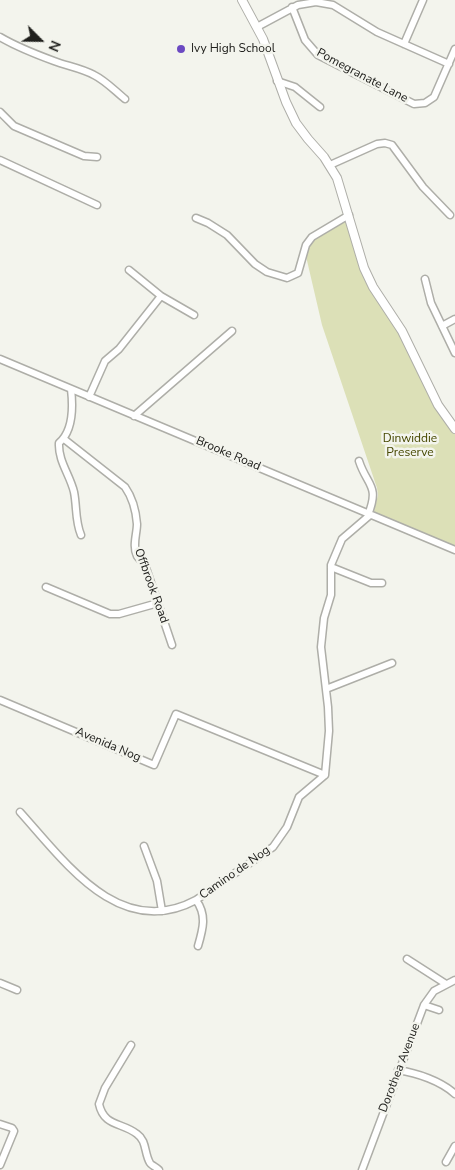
<!DOCTYPE html>
<style>
body{margin:0}
#map{position:relative;width:455px;height:1170px;overflow:hidden;background:#f3f4ed;font-family:"Nunito Sans",sans-serif}
canvas{display:block}
.north{position:absolute;left:15px;top:15px;width:50px;height:50px;-webkit-text-stroke:4px #f3f4ed;paint-order:stroke;rotate:113deg;font-size:14px;font-weight:700;line-height:20px;text-align:center;color:#20201d}
.north::after{content:'';display:block;margin:auto;width:18px;height:22px;background:#20201d;clip-path:polygon(50% 0,100% 100%,50% 72%,0 100%)}
</style>
<div id="map">
<canvas width="455" height="1170"></canvas>
<div class="north">N</div>
</div>
<script>
const ctx = document.querySelector('canvas').getContext('2d');
ctx.lineJoin = 'round';
function fillPath(path, color) {
  ctx.fillStyle = color;
  ctx.fill(path, 'evenodd');
}
function strokePath(path, color, width, dash) {
  ctx.strokeStyle = color;
  ctx.lineWidth = width;
  ctx.lineCap = dash ? 'butt' : 'round';
  ctx.setLineDash(dash || []);
  ctx.stroke(path);
}
function write(font, color, halo, rows, align = 'center') {
  ctx.font = font + ' "Nunito Sans",sans-serif';
  ctx.lineWidth = 5;
  ctx.setLineDash([]);
  ctx.textBaseline = 'middle';
  ctx.strokeStyle = halo;
  ctx.fillStyle = color;
  for (const [text, x, y, turn = 0] of rows) {
    ctx.save();
    ctx.translate(x, y);
    ctx.rotate((+turn || 0) * Math.PI / 180);
    ctx.textAlign = isNaN(turn) ? turn : align;
    if (halo) ctx.strokeText(text, 0, 0);
    ctx.fillText(text, 0, 0);
    ctx.restore();
  }
}
fillPath(new Path2D(`
 M347,220L352,239L387,310L455,431V547L375,513L374,511L378,495L377,488L322,325L305,252L310,241Z`), '#dce0b7');
const minor = new Path2D(`
 M292,7L305,40L318,55L414,104L425,103L434,97L455,49
 M257,27L298,5L316,2L333,5L377,32L449,64
 M0,37C17,47 35,54 54,61C67,66 81,68 94,75C106,81 115,91 125,99
 M404,44L423,0
 M277,81L295,87L320,107
 M0,112L14,126L84,156L97,157
 M0,160L97,205
 M330,165L377,144L385,143L392,145L423,187L450,215
 M196,218L208,223L227,235L255,264L267,272L287,278L298,273L306,245L312,237L349,215
 M129,270L161,296L194,315
 M425,279L431,303L455,353
 M442,326L455,319
 M0,359L455,550
 M71,389C73,406 73,431 59,443C58,461 70,475 74,492C77,507 75,521 81,535
 M89,397L105,361L119,349L161,296
 M134,416L232,331
 M64,439L125,487C132,497 136,511 137,524C137,534 132,546 137,556C139,559 143,562 145,565L172,645
 M359,461C367,486 380,485 368,515
 M331,567L371,583H382
 M46,587L110,614H119L158,603
 M326,689L392,663
 M0,700L154,765L176,714L325,775
 M20,812C65,862 120,941 196,900L273,847L287,827L299,797L325,775L329,731L328,707L321,647L324,618L331,595V565L342,539L370,515
 M144,846L157,881L162,911
 M196,900C207,915 203,929 198,946
 M407,959L446,984
 M0,983L17,990
 M424,1005L439,1010
 M131,1045L105,1088L99,1104C104,1127 122,1122 137,1134C147,1141 144,1153 150,1163C151,1165 156,1167 159,1170
 M398,1070C417,1073 441,1081 455,1094
 M0,1124L12,1128L14,1131L0,1165
 M446,1162L455,1146
 M362,1170L424,1005L434,991L455,980`);
const major = new Path2D(`
 M242,0L263,39L286,102L296,123L308,139L324,157L337,178L364,268L373,287L402,331L438,405L455,429`);
strokePath(minor, '#aeaea8', 9);
strokePath(major, '#aeaea8', 10);
strokePath(minor, '#fff', 6);
strokePath(major, '#fff', 8);
for (const [x, y, r, color] of [
 [181,49,5,"#6b49c2"]
]) {
  const dot = new Path2D();
  dot.arc(x, y, r, 0, 2 * Math.PI);
  ctx.fillStyle = color;
  ctx.fill(dot);
  strokePath(dot, '#f3f4ed', 2);
}
write('12px', '#20201d', '#f3f4ed', [
 ["Ivy High School",191,49]
], 'left');
write('12px', '#20201d', '#f3f4ed', [
 ["Pomegranate Lane",362,76,28],
 ["Brooke Road",228,454,23],
 ["Offbrook Road",151,586,70],
 ["Avenida Nog",108,745,23],
 ["Camino de Nog",235,873,-35],
 ["Dorothea Avenue",400,1068,-69]
]);
write('12px', '#464800', '#f3f4ed', [
 ["Dinwiddie",410,439],
 ["Preserve",410,453]
]);
</script>
